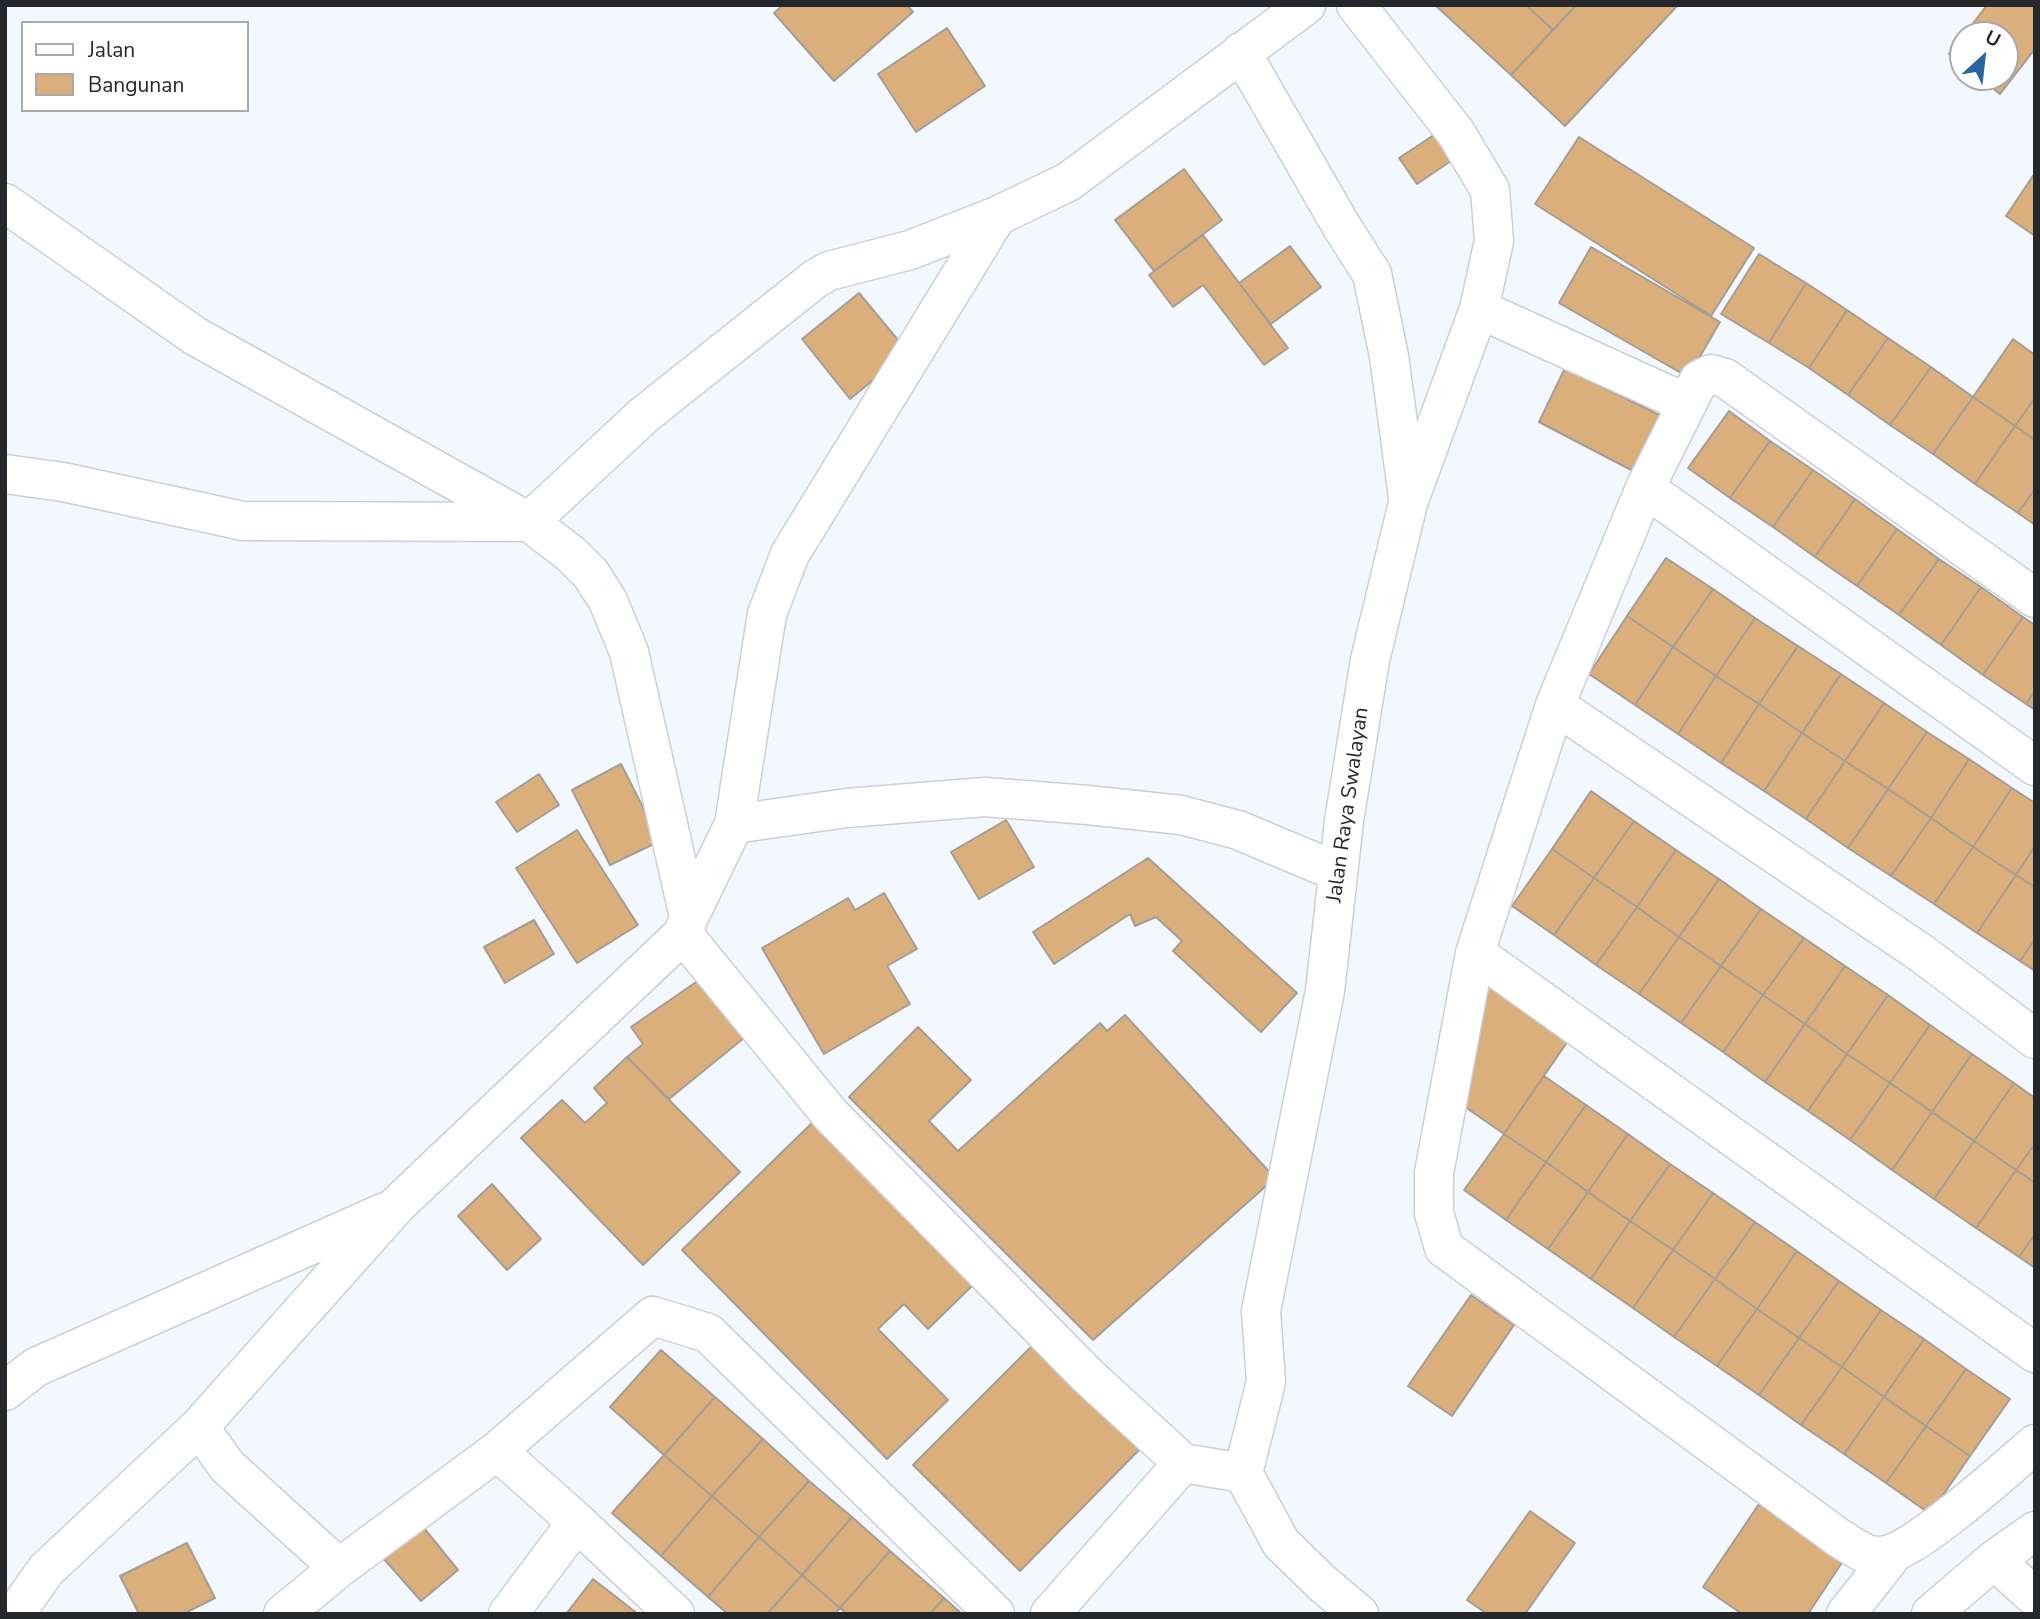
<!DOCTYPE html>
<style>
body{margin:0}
#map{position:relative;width:2040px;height:1619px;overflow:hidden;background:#f3f8ff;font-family:"Nunito Sans",sans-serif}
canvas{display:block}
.frame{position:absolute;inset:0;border:7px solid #25272a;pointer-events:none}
.legend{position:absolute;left:21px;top:21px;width:228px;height:91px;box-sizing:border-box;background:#fff;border:2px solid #a8a9aa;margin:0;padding:9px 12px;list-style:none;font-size:21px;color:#25272a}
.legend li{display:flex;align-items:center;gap:14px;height:35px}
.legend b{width:35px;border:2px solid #a8a9aa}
.north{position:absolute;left:1949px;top:21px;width:70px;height:70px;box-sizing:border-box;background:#fff;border:2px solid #a8a9aa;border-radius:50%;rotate:27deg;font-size:19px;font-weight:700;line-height:28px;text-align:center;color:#25272a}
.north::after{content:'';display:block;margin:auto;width:24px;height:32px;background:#2b649c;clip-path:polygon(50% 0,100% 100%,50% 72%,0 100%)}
</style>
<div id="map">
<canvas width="2040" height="1619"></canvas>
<div class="frame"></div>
<ul class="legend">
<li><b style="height:9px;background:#fff"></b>Jalan</li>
<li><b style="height:19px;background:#daaf7b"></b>Bangunan</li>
</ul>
<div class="north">U</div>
</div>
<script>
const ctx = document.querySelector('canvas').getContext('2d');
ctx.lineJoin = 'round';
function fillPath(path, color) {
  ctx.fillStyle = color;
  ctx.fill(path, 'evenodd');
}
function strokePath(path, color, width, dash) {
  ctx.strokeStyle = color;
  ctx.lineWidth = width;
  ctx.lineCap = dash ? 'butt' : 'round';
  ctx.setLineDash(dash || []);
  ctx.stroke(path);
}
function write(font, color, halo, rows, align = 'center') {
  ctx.font = font + ' "Nunito Sans",sans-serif';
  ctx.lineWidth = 7;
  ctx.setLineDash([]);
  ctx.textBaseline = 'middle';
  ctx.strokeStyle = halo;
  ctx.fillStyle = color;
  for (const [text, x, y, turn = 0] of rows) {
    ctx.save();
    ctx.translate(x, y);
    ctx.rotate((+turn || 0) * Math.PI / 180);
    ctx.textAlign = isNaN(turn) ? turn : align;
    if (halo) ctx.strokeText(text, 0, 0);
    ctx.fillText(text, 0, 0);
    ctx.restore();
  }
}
const building = new Path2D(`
 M783,5H907L913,12L834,81L774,13Z
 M1435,5H1526L1553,30L1511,75Z
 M1526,5H1576L1553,30Z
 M1576,5H1678L1565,126L1511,75Z
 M1987,5H2035V49L2000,94L1979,77H2005V35H1964Z
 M947,28L985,86L916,132L878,74Z
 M1963,36V65L1949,54Z
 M1443,129L1460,155L1417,184L1399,158Z
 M1579,137L1754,248L1711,316L1535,204Z
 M1184,169L1222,220L1154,271L1115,220Z
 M2035,173V236L2006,216Z
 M1203,235L1288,348L1264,365L1203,285L1173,307L1149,275Z
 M1290,246L1321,287L1271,324L1239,283Z
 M1591,247L1720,322L1688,377L1559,303Z
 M1759,254L1806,283L1769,343L1721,314Z
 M1806,283L1847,310L1809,368L1769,343Z
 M859,293L908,352L850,399L802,339Z
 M1847,310L1888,338L1848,395L1809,368Z
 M1888,338L1931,367L1890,425L1848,395Z
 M2013,339L2035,355V398L2015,426L1973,397Z
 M1931,367L1973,397L1933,454L1890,425Z
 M1565,368L1663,417L1635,472L1539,422Z
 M1973,397L2015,426L1975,484L1933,454Z
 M2035,398V440L2015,426Z
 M1729,411L1770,441L1730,498L1688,468Z
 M2015,426L2035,440V489L2018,513L1975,484Z
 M1770,441L1813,470L1773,527L1730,498Z
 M1813,470L1855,499L1815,557L1773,527Z
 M2035,489V525L2018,513Z
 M1855,499L1897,529L1857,586L1815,557Z
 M1897,529L1939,559L1899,615L1857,586Z
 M1666,558L1713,589L1673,647L1627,616Z
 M1939,559L1981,587L1941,645L1899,615Z
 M1981,587L2023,617L1983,675L1941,645Z
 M1713,589L1755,618L1716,676L1673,647Z
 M1627,616L1673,647L1635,705L1589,674Z
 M2023,617L2035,625V691L2026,704L1983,675Z
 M1755,618L1798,646L1759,704L1716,676Z
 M1798,646L1841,674L1802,733L1759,704Z
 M1673,647L1716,676L1678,734L1635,705Z
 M1841,674L1884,703L1845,761L1802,733Z
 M1716,676L1759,704L1721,763L1678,734Z
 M2035,691V710L2026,704Z
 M1884,703L1927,732L1888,789L1845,761Z
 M1759,704L1802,733L1764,791L1721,763Z
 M1927,732L1969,759L1931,818L1888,789Z
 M1802,733L1845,761L1806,819L1764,791Z
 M1969,759L2012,788L1973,847L1931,818Z
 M1845,761L1888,789L1848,848L1806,819Z
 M621,764L660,841L610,865L572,790Z
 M539,774L559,805L517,832L496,802Z
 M2012,788L2035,803V846L2016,875L1973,847Z
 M1888,789L1931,818L1891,876L1848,848Z
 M1591,791L1634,821L1594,878L1552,849Z
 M1931,818L1973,847L1934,904L1891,876Z
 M1006,820L1034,867L979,899L951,852Z
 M1634,821L1676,850L1637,907L1594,878Z
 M577,830L638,925L577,963L516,868Z
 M2035,846V887L2016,875Z
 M1973,847L2016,875L1977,933L1934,904Z
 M1552,849L1594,878L1554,935L1512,906Z
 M1676,850L1719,879L1679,937L1637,907Z
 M1148,858L1297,993L1261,1032L1173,951L1182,941L1156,917L1135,926L1130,914L1054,964L1033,932Z
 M2016,875L2035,887V939L2020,961L1977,933Z
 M1594,878L1637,907L1596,965L1554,935Z
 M1719,879L1761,909L1721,966L1679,937Z
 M884,893L917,949L887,966L910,1004L824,1054L762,948L848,898L855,910Z
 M1637,907L1679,937L1639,994L1596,965Z
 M1761,909L1804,938L1763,995L1721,966Z
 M534,920L554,954L505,983L484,947Z
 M1679,937L1721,966L1681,1023L1639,994Z
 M1804,938L1845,966L1805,1024L1763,995Z
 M2035,939V971L2020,961Z
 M1721,966L1763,995L1723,1052L1681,1023Z
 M1845,966L1888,995L1847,1054L1805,1024Z
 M699,980L744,1038L669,1099L627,1057L643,1044L631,1027Z
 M1487,982L1570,1038L1504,1134L1455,1100Z
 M1763,995L1805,1024L1765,1082L1723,1052Z
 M1888,995L1930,1025L1890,1083L1847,1054Z
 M1125,1015L1275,1178L1093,1340L849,1097L918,1027L971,1080L929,1121L958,1151L1100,1023L1107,1031Z
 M1805,1024L1847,1054L1808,1111L1765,1082Z
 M1930,1025L1972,1054L1932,1112L1890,1083Z
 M1847,1054L1890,1083L1850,1140L1808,1111Z
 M1972,1054L2014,1083L1974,1141L1932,1112Z
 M627,1057L740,1172L643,1265L521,1138L562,1100L585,1123L607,1103L594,1088Z
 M1544,1076L1586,1105L1546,1162L1504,1134Z
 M1890,1083L1932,1112L1892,1170L1850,1140Z
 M2014,1083L2035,1098V1144L2016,1170L1974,1141Z
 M1586,1105L1628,1134L1588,1192L1546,1162Z
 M1932,1112L1974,1141L1934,1199L1892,1170Z
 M817,1118L977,1281L928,1329L904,1304L878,1329L948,1400L887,1459L682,1250Z
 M1504,1134L1546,1162L1506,1220L1464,1190Z
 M1628,1134L1670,1164L1630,1221L1588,1192Z
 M1974,1141L2016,1170L1976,1228L1934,1199Z
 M2035,1144V1183L2016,1170Z
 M1546,1162L1588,1192L1548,1249L1506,1220Z
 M1670,1164L1713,1193L1673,1250L1630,1221Z
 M2016,1170L2035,1183V1234L2019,1257L1976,1228Z
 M492,1184L541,1239L507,1270L458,1216Z
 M1588,1192L1630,1221L1591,1279L1548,1249Z
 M1713,1193L1755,1222L1715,1279L1673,1250Z
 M1630,1221L1673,1250L1633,1308L1591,1279Z
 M1755,1222L1797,1251L1757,1309L1715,1279Z
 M2035,1234V1268L2019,1257Z
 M1673,1250L1715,1279L1674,1337L1633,1308Z
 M1797,1251L1839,1281L1799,1338L1757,1309Z
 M1715,1279L1757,1309L1717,1366L1674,1337Z
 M1839,1281L1881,1310L1842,1367L1799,1338Z
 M1471,1295L1514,1325L1452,1416L1408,1386Z
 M1757,1309L1799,1338L1759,1395L1717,1366Z
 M1881,1310L1924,1339L1884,1397L1842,1367Z
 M1799,1338L1842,1367L1801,1425L1759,1395Z
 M1924,1339L1966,1369L1926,1426L1884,1397Z
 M1033,1345L1140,1449L1020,1571L913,1465Z
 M661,1350L715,1397L664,1455L610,1407Z
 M1842,1367L1884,1397L1844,1454L1801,1425Z
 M1966,1369L2010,1399L1970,1456L1926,1426Z
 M715,1397L763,1439L712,1496L664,1455Z
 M1884,1397L1926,1426L1886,1483L1844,1454Z
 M1926,1426L1970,1456L1930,1514L1886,1483Z
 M763,1439L809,1481L759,1537L712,1496Z
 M664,1455L712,1496L661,1556L612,1513Z
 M809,1481L852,1517L802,1575L759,1537Z
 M712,1496L759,1537L708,1597L661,1556Z
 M1759,1504L1843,1561L1808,1614H1742L1703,1587Z
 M1530,1511L1575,1543L1525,1614H1487L1467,1600Z
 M852,1517L890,1551L840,1608L802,1575Z
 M423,1527L458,1570L421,1601L384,1559Z
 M759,1537L802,1575L767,1614H728L708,1597Z
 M187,1543L215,1598L183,1614H139L120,1576Z
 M890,1551L944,1598L930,1614H847L840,1608Z
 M802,1575L840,1608L835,1614H767Z
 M593,1579L638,1614H566Z
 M944,1598L962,1614H930Z`);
fillPath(building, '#daaf7b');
strokePath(building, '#a49d96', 2);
const minor = new Path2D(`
 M1356,5L1456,133L1490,190L1494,241L1479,309L1408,503L1370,660L1344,821L1325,991L1261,1311L1266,1382L1243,1473L1281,1543L1322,1583L1359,1614
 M1241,52L1342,227L1372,274L1389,356L1408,497
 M5,203L195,336L529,522L571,554L591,574L608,601L629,652L689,917L683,934L830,1114L1088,1376L1183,1463L1243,1473
 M1479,309L1686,403
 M5,474L63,482L243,521L529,522L644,415L815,279L829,271L910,250L997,216L1068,182L1306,5
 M1645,488L2035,766
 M2035,598L1725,378L1711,374L1699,380L1645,488L1555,705L1475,953L1434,1173V1213L1444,1248L1839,1538C1851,1545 1864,1556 1878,1556C1910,1557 2007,1468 2035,1444
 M1555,705L1921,953L2035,1039
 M734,824L847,808L985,797L1088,805L1181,815L1238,830L1338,872
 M689,917L734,824L767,614L790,554L997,216
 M1475,953L2035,1353
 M5,1391L36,1367L385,1212
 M497,1451L577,1522L675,1614
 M1994,1560L2035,1597
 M339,1568L227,1466L199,1427L396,1206L683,934
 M15,1614L46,1570L199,1427
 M283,1614L339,1568L497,1451L653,1316L708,1333L995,1614
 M508,1614L577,1522
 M1050,1614L1183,1463
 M1846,1614L1893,1554
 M1931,1614L1994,1560L2035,1531`);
strokePath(minor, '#cacfd8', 41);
strokePath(minor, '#fff', 38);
write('21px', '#25272a', '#fff', [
 ["Jalan Raya Swalayan",1349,805,-82]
]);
</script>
